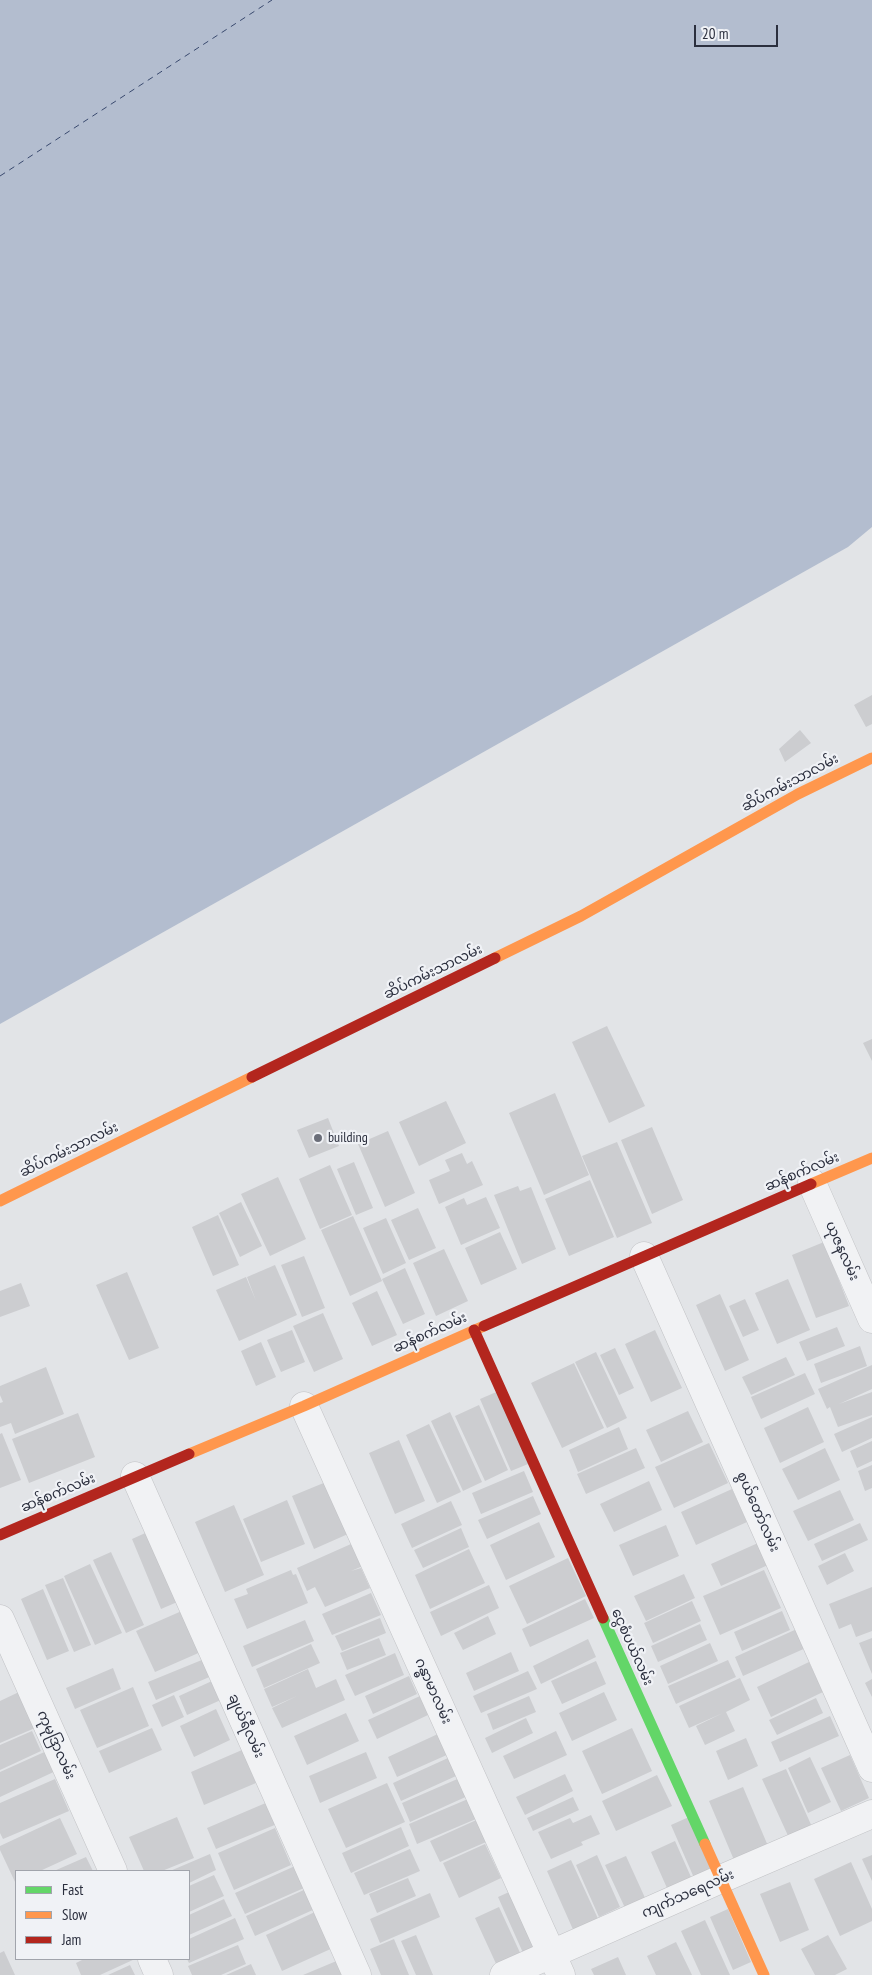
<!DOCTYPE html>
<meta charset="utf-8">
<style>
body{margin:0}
#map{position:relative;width:872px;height:1975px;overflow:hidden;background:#e2e4e7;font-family:"PT Sans Narrow",sans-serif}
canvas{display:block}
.legend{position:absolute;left:15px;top:1870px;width:175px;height:90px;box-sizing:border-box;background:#f0f2f6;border:1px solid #a1a4ac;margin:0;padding:6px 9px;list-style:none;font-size:15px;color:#2b2f3e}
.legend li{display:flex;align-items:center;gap:10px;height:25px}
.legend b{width:25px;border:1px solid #a1a4ac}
.scale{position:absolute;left:694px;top:25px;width:84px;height:22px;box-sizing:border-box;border:2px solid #2b2f3e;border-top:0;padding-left:6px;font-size:15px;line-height:18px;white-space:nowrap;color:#2b2f3e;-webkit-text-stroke:4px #f0f2f6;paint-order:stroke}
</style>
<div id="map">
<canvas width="872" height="1975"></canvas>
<ul class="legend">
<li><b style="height:6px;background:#63d668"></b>Fast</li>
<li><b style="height:6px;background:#ff974d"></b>Slow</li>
<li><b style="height:6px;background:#b3261e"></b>Jam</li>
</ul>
<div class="scale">20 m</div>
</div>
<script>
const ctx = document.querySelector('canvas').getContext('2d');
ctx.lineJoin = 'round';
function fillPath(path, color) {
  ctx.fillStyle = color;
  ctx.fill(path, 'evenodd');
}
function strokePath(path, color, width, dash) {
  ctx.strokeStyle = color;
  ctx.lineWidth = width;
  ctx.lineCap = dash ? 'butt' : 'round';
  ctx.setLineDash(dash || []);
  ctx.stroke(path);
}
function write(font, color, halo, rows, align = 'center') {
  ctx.font = font + ' "PT Sans Narrow","Noto Sans Myanmar",sans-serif';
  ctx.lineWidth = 4.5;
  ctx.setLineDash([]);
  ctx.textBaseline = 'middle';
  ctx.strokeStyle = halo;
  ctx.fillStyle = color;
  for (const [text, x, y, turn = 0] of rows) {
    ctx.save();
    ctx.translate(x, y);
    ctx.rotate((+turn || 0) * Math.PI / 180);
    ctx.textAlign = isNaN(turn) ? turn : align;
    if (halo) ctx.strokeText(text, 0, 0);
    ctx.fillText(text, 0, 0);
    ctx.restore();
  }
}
fillPath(new Path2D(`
 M0,0H872V527L848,547L0,1024Z`), '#b3bdcf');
strokePath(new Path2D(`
 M0,176L272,0`), '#39496e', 1, [6, 5]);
fillPath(new Path2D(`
 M872,695V724L866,727L854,705Z
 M800,730L811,743L785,762L779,749Z
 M607,1026L645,1106L609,1123L572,1042Z
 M872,1039V1061L863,1043Z
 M555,1093L589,1175L544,1195L509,1113Z
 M446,1101L466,1143L419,1166L399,1122Z
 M328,1118L339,1146L309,1158L297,1130Z
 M652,1127L683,1200L652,1214L621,1140Z
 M388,1131L415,1193L385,1207L358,1144Z
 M617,1142L652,1223L617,1238L582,1156Z
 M462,1153L467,1164L472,1161L483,1185L439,1204L429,1180L450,1171L445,1160Z
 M354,1162L373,1208L356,1215L337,1169Z
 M330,1165L352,1215L320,1229L299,1179Z
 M278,1177L306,1239L270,1256L241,1194Z
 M590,1180L614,1237L569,1256L545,1199Z
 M518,1186L520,1191L531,1187L556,1249L522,1264L494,1195Z
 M486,1197L500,1228L461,1245L445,1207L464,1198L467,1205Z
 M241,1202L262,1246L240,1257L219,1213Z
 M418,1208L436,1248L409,1260L391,1220Z
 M218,1215L239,1265L213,1276L192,1227Z
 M353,1216L382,1281L350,1296L321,1230Z
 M386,1218L406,1263L383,1274L363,1228Z
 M500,1232L517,1269L481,1285L465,1248Z
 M824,1242L849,1306L816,1318L792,1255Z
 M444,1249L468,1301L436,1316L413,1263Z
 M304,1256L325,1308L302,1317L281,1265Z
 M275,1265L297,1315L239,1341L216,1290L246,1277L256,1301L247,1277Z
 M405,1268L425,1314L403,1324L382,1279Z
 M127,1272L159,1348L129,1360L96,1285Z
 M788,1279L810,1330L777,1344L755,1293Z
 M21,1283L30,1306L0,1317V1291Z
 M377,1291L397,1335L372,1346L352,1303Z
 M720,1294L749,1360L725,1371L696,1305Z
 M745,1299L759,1330L743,1337L729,1306Z
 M323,1313L343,1359L314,1372L293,1326Z
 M837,1327L845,1346L807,1361L799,1342Z
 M292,1330L305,1362L281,1372L267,1340Z
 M655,1330L682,1388L651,1402L625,1344Z
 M261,1342L276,1377L256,1386L241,1351Z
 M860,1346L867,1366L821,1383L814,1364Z
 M615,1348L634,1388L619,1395L600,1355Z
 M596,1352L627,1418L607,1428L575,1362Z
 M786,1357L795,1375L751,1395L742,1377Z
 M574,1363L604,1428L562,1448L531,1383Z
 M872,1365V1389L839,1404L872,1392V1415L838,1427L830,1407L827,1409L818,1389Z
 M46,1367L64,1414L15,1434L11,1423L0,1427V1403L3,1402L0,1395V1386Z
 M805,1373L815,1394L761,1419L751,1397Z
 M501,1390L533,1462L511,1471L480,1399Z
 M479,1405L508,1470L485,1481L455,1416Z
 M808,1407L824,1442L780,1463L764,1428Z
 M688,1411L703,1442L661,1462L646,1430Z
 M450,1412L482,1482L463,1491L431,1421Z
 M78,1413L95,1457L29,1483L12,1439Z
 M872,1417V1438L842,1452L834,1434Z
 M429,1424L461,1492L437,1503L406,1435Z
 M619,1427L628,1449L578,1472L569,1450Z
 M2,1433L21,1480L0,1488V1434Z
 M399,1440L425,1501L395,1514L369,1453Z
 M872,1441V1461L857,1468L850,1451Z
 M709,1443L728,1483L674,1508L655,1467Z
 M636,1448L645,1468L586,1494L577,1474Z
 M825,1448L840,1480L798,1500L782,1469Z
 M872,1465V1488L865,1491L858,1471Z
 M524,1471L533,1492L481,1514L472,1493Z
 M649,1481L662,1510L614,1532L600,1504Z
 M326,1482L348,1534L314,1549L292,1496Z
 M732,1489L747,1522L696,1545L681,1512Z
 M840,1490L854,1520L808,1541L793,1511Z
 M533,1496L541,1514L487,1539L478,1520Z
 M287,1500L305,1544L261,1562L243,1519Z
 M451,1501L462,1525L412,1548L401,1524Z
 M234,1505L264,1575L225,1592L195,1522Z
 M539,1522L555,1557L506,1580L490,1545Z
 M860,1523L868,1540L822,1561L814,1544Z
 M666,1525L679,1556L633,1576L619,1545Z
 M461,1528L469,1547L423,1568L414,1550Z
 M152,1530L189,1597L161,1609L132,1539Z
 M360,1540L370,1563L351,1571L361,1568L370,1588L325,1607L315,1587L307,1591L297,1568Z
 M758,1543L768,1565L721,1586L711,1564Z
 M469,1549L485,1583L430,1609L415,1575Z
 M111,1552L144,1625L126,1633L93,1560Z
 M845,1553L854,1571L827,1585L818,1566Z
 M568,1558L586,1596L527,1624L509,1586Z
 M90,1564L122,1633L95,1645L64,1576Z
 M291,1570L293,1575L296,1574L308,1603L247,1629L234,1599L248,1594L246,1589Z
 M764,1570L781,1608L720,1635L703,1596Z
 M684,1574L695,1598L646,1621L634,1596Z
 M63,1578L91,1645L74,1652L45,1585Z
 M489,1585L499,1608L441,1636L430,1612Z
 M872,1587V1631L856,1637L851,1624L839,1629L829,1604Z
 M43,1589L69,1651L47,1660L21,1599Z
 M371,1593L381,1615L332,1635L322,1614Z
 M585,1599L594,1618L530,1647L522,1629Z
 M692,1601L701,1621L653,1643L644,1623Z
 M184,1610L203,1651L155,1672L136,1631Z
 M782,1611L790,1630L742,1651L734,1632Z
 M488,1616L496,1634L463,1650L454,1633Z
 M380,1618L386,1633L342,1651L335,1636Z
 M305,1620L314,1641L252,1667L243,1646Z
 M700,1624L707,1640L658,1662L651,1646Z
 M799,1628L808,1647L743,1676L735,1657Z
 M379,1638L386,1655L347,1670L340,1653Z
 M872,1638V1674L859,1643Z
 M588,1639L596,1657L541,1684L533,1666Z
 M710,1643L718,1661L668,1684L660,1666Z
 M311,1644L320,1663L264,1688L256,1669Z
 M511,1652L519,1671L474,1691L466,1673Z
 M395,1653L404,1675L355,1696L345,1675Z
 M214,1655L221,1672L156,1700L148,1682Z
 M728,1660L736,1677L676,1704L668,1686Z
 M596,1661L606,1684L562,1704L551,1681Z
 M809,1662L823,1692L771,1717L757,1687Z
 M113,1668L121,1689L75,1709L66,1688Z
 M308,1669L316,1688L336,1679L345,1700L282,1728L272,1708L297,1696L272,1707L264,1689Z
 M528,1671L537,1689L481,1713L473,1696Z
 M223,1676L232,1695L187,1715L179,1696Z
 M409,1676L417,1694L373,1714L365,1696Z
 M740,1678L750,1700L726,1712L735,1731L705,1745L696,1726L723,1713L689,1728L679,1706Z
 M872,1679V1697L865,1683Z
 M133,1687L149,1726L97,1748L80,1710Z
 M19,1692L35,1728L0,1743V1701Z
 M604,1692L617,1720L572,1741L559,1713Z
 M174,1695L184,1717L162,1727L152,1705Z
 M420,1696L428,1715L377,1739L368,1720Z
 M529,1696L536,1712L493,1730L487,1714Z
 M816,1698L823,1713L777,1735L769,1720Z
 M216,1709L230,1740L194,1757L180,1726Z
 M346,1713L359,1741L307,1765L294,1736Z
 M830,1716L839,1736L780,1762L771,1742Z
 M526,1718L533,1733L492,1753L485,1738Z
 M152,1728L162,1750L109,1773L99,1751Z
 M632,1728L652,1771L602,1794L582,1751Z
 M32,1731L41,1751L0,1770V1745Z
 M556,1731L567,1755L514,1779L503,1756Z
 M440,1733L449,1754L397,1777L388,1757Z
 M746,1738L758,1766L728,1780L716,1751Z
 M51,1749L60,1769L0,1797V1772Z
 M242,1750L256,1783L204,1805L191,1772Z
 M366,1752L377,1778L320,1803L309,1776Z
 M850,1755L869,1798L841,1811L821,1768Z
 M810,1757L831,1802L808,1813L788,1768Z
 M448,1758L456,1776L401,1801L393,1783Z
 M786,1769L813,1829L790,1840L762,1779Z
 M565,1774L573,1791L525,1815L516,1797Z
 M657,1775L672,1806L616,1831L602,1801Z
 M462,1777L470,1795L410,1822L402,1803Z
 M55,1779L69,1811L3,1839L0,1833V1803Z
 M387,1783L405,1822L346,1848L328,1809Z
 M743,1787L768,1846L734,1860L709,1801Z
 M475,1796L483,1816L417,1844L409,1824Z
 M573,1797L579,1810L533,1831L527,1818Z
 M268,1802L277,1824L216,1849L207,1828Z
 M591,1815L600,1834L581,1842L583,1845L551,1859L538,1832L570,1818L573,1823Z
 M177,1817L194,1858L162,1871H144L129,1837Z
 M483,1817L493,1839L440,1862L430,1841Z
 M689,1817L716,1879L698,1887L671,1825Z
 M60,1818L77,1854L40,1871H16V1884L0,1850V1846Z
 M401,1827L409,1846L351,1873L342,1853Z
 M275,1828L291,1865L234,1890L218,1853Z
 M675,1841L695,1886L671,1897L651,1852Z
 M485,1844L501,1878L459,1898L443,1863Z
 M410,1849L420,1871L364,1895L354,1873Z
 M210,1854L216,1870L189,1883V1871H170Z
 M597,1855L620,1907L599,1917L576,1865Z
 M872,1855V1881L862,1859Z
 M626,1856L646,1900L626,1910L605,1865Z
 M86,1857L93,1871H54Z
 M571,1860L600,1923L575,1934L547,1871Z
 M851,1862L872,1909V1921L840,1936L814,1879Z
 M295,1866L304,1888L245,1914L235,1893Z
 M214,1875L224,1896L189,1912V1886Z
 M408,1878L416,1896L377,1913L369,1894Z
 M790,1882L809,1930L780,1942L760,1894Z
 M518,1888L544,1946L524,1955L498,1897Z
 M306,1889L315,1909L255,1936L246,1916Z
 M430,1893L440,1917L380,1943L370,1919Z
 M224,1899L232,1916L189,1935V1915Z
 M499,1907L522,1957L498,1968L475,1918Z
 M728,1909L751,1962L733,1970L710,1917Z
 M317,1911L335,1947L282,1971L266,1935Z
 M235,1918L244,1939L189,1963L187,1959H189V1939Z
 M705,1920L730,1975H701L681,1931Z
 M416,1935L433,1975H416L401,1941Z
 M828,1935L847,1969L835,1975H815L801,1949Z
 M394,1939L409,1975H381L370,1949Z
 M676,1942L692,1975H656L647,1956Z
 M238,1945L246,1964L221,1975H192L188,1966Z
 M4,1951L15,1975H0V1953Z
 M346,1957L353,1975H303Z
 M618,1957L626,1975H594L591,1969Z
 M84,1959H135L100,1975H81L76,1963Z
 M251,1964L256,1975H226Z
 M130,1965L135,1975H108Z`), '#cccdd0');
const street = new Path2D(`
 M812,1183L872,1319
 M644,1256L872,1768
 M304,1406L561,1975
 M135,1476L357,1975
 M0,1619L113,1871
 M152,1959L159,1975
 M504,1975L721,1879L872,1814`);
strokePath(street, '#c1c2c5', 29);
strokePath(street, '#f1f2f4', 28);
strokePath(new Path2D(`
 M603,1618L705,1844`), '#63d668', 11);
strokePath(new Path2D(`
 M495,958L581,916L798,794L872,758
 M811,1184L872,1158
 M0,1201L252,1077
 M189,1454L304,1406L484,1326
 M705,1844L764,1975`), '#ff974d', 11);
strokePath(new Path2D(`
 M252,1077L495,958
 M484,1326L811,1184
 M474,1330L603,1618
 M0,1535L189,1454`), '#b3261e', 11);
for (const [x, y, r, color] of [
 [318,1138,5,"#6b6e79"]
]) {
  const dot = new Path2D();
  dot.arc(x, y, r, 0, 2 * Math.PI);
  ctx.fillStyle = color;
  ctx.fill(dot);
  strokePath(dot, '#f0f2f6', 2);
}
write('14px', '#2b2f3e', '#f0f2f6', [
 ["ဆိပ်ကမ်းသာလမ်း",790,783,-28],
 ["ဆိပ်ကမ်းသာလမ်း",433,972,-26],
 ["ဆိပ်ကမ်းသာလမ်း",69,1150,-26],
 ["ဆန်စက်လမ်း",802,1172,-23],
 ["ယုဇနလမ်း",842,1251,66],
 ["ဆန်စက်လမ်း",430,1333,-24],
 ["ဆန်စက်လမ်း",58,1493,-23],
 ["စွယ်တော်လမ်း",758,1512,66],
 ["ငွေစံပယ်လမ်း",632,1647,66],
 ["ဂန္ဓာမာလမ်း",433,1691,66],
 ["ချယ်ရီလမ်း",246,1726,66],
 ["ကုမုဒြာလမ်း",56,1745,66],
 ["ကျက်သရေလမ်း",688,1894,-24]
]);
write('14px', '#2b2f3e', '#f0f2f6', [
 ["building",328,1138]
], 'left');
</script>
